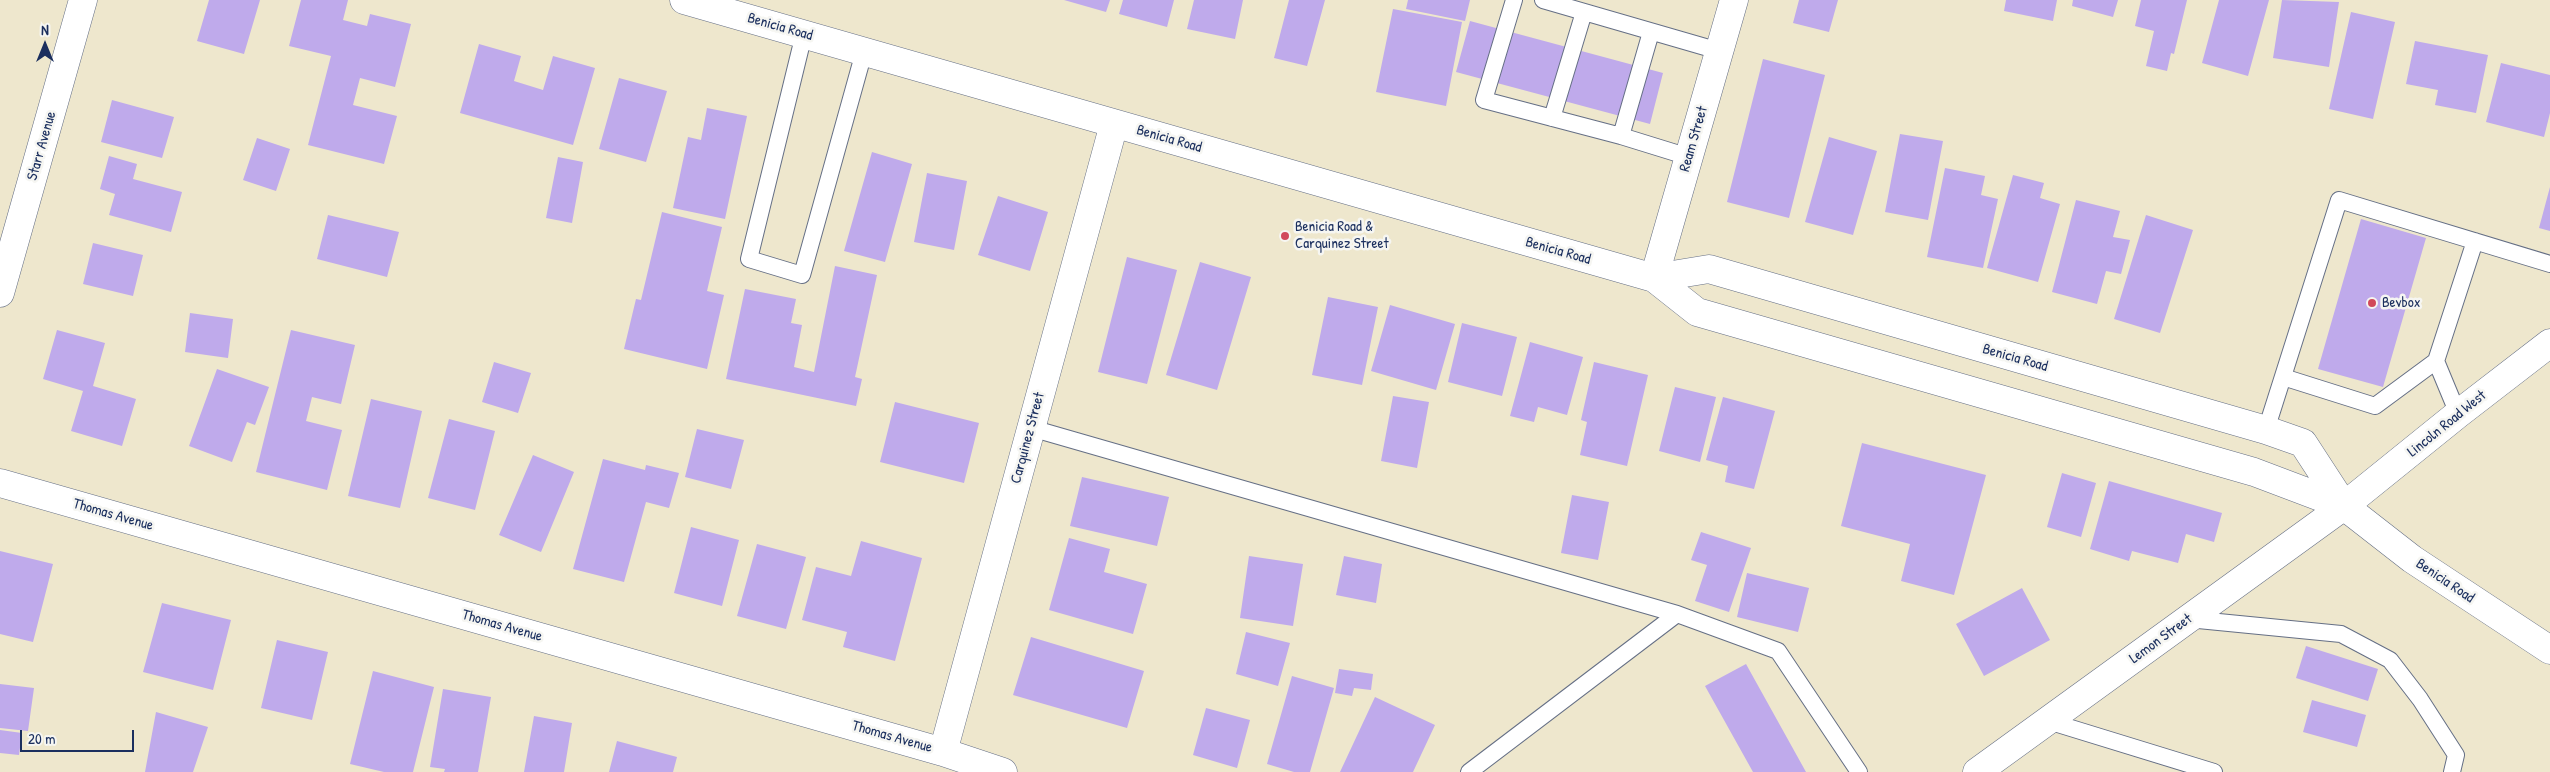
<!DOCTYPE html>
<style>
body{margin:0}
#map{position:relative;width:2550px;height:772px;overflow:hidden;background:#eee7cd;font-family:"Patrick Hand",sans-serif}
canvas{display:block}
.north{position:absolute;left:20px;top:20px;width:50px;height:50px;-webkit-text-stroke:4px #f6f6f2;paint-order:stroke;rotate:0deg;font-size:14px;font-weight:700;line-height:20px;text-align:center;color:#1b2f5e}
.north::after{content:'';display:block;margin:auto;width:18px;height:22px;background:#1b2f5e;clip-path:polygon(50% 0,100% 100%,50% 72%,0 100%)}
.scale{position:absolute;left:20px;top:730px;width:114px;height:22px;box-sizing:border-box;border:2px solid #1b2f5e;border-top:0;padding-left:6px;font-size:15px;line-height:18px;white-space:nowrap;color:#1b2f5e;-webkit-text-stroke:4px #f6f6f2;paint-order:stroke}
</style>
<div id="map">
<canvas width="2550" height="772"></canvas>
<div class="north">N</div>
<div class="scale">20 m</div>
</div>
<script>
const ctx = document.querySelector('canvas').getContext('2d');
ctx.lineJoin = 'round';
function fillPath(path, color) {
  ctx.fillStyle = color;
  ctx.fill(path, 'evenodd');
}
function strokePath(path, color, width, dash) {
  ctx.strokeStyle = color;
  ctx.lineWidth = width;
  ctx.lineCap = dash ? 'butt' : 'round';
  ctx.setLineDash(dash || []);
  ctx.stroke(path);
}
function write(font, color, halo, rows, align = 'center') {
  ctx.font = font + ' "Patrick Hand",sans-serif';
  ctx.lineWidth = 5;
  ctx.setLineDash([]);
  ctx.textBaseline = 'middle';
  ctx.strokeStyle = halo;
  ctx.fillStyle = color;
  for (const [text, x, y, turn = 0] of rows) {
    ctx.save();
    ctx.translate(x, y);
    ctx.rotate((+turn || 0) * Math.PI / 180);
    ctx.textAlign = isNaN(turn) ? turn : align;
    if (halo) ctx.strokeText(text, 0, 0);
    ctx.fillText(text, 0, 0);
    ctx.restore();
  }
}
fillPath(new Path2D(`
 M209,0H260L244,54L197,41Z
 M301,0H348L343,20L367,26L370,14L411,24L395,87L360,78L353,105L397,116L384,164L308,145L331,56L289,46Z
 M1064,0H1110L1106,12Z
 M1123,0H1174L1167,27L1119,14Z
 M1194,0H1243L1235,39L1187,29Z
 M1289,0H1325L1307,66L1274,58Z
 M1408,0H1470L1465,21L1406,9Z
 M1799,0H1838L1829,32L1793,23Z
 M2006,0H2057L2053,21L2004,11Z
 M2073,0H2118L2113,17L2072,6Z
 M2141,0H2187L2174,54L2171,53L2167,71L2146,66L2154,31L2135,26Z
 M2219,0H2269L2248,76L2202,63Z
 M2282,0L2339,2L2329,67L2273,58Z
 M1393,9L1462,22L1446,106L1376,92Z
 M2351,12L2395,22L2373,119L2329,109Z
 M1470,21L1663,73L1650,124L1456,72Z
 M2415,41L2488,55L2476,113L2435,105L2438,90L2406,84Z
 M479,44L521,56L514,81L543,90L553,56L595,68L573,145L460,113Z
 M1763,59L1825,75L1789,218L1727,202Z
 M2501,63L2550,75V113L2544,137L2486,122Z
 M619,78L667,91L646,162L599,149Z
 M112,100L174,117L162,158L101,142Z
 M707,108L747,116L725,219L673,208L688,137L701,140Z
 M1900,134L1943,141L1928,220L1885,212Z
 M1829,137L1877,151L1853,235L1805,222Z
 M257,138L290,149L276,191L243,180Z
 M872,152L912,164L885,262L844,251Z
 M109,156L137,164L133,179L182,192L171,232L109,215L115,194L100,189Z
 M558,157L583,162L572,223L546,218Z
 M1945,168L1985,176L1981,195L1998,199L1983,268L1927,257Z
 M927,173L967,181L954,250L914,242Z
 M2013,175L2044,183L2040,198L2060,204L2038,282L1987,268Z
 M2550,187V231L2539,228Z
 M998,196L1048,212L1030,271L978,255Z
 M2076,200L2120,211L2113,237L2130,240L2121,274L2106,271L2097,304L2052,292Z
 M662,212L722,227L707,291L724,295L707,369L624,349L636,299L641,300Z
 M328,215L399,232L387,277L317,259Z
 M2146,215L2193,230L2160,333L2114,319Z
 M2361,219L2426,238L2383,387L2318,369Z
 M93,243L143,255L133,296L83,284Z
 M1127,257L1177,270L1147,384L1098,372Z
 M1200,262L1251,277L1217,390L1166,375Z
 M835,266L877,275L855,377L862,379L856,406L726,379L745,289L796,299L791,323L802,325L794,367L814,372Z
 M1328,297L1378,307L1362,385L1312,375Z
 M1390,305L1455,324L1436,390L1371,371Z
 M190,313L233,319L228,358L185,352Z
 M1462,323L1517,337L1502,396L1448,382Z
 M57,330L105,343L93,386L136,399L122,446L71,431L83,391L43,379Z
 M291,330L355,345L341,404L312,397L306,421L342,430L327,490L256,472Z
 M1530,342L1583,357L1567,415L1538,407L1534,422L1510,416Z
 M494,362L531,373L518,413L482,402Z
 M1594,362L1648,375L1627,466L1580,455L1587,422L1581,420Z
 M217,369L269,387L255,425L247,422L232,462L189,446Z
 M1675,387L1716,397L1700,462L1659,451Z
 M1393,396L1429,402L1417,468L1381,461Z
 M1723,397L1775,411L1754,489L1725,482L1728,466L1706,460Z
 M371,399L422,411L400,508L348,496Z
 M895,402L979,423L964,483L880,462Z
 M449,419L495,431L475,510L428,498Z
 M697,429L744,440L731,489L685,477Z
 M1862,443L1986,475L1954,595L1901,581L1910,544L1841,526Z
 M533,455L574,472L541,552L499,535Z
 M603,459L645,470L646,465L679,473L669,508L646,502L624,582L573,569Z
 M2062,473L2096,483L2081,537L2047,527Z
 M1082,477L1169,497L1157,546L1070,526Z
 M2109,481L2222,513L2214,542L2186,534L2178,563L2132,551L2129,561L2090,549Z
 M1572,495L1609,502L1598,560L1561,553Z
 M691,527L739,540L722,606L674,593Z
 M1701,532L1751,548L1729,612L1695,601L1707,565L1691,560Z
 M1069,538L1110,549L1104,572L1147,584L1133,634L1049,610Z
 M861,541L922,558L895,661L843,647L847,632L802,620L816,567L851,576Z
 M757,544L806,557L786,629L737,616Z
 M0,551L53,564L33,642L0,634Z
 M1249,556L1303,564L1293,626L1240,618Z
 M1344,556L1382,564L1376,603L1336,595Z
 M1747,573L1809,588L1798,632L1737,617Z
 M2022,588L2050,640L1984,676L1956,624Z
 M162,603L231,620L213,690L143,672Z
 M1246,632L1290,643L1278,686L1236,674Z
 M1031,637L1144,671L1127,728L1013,695Z
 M277,640L328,652L312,720L261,708Z
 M2306,646L2378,669L2368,701L2296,678Z
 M1746,664L1806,772H1753L1705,686Z
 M1339,669L1373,674L1371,690L1354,688L1352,696L1335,693Z
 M373,671L434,687L413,772H384L350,764Z
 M1292,676L1334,688L1310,772H1294L1267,764Z
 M0,684L34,688L28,731L0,728Z
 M443,689L491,697L478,772H444L445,769L430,767Z
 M1375,697L1435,725L1413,772H1340Z
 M2312,700L2366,715L2357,747L2303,732Z
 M1206,708L1250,720L1237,768L1193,755Z
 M156,712L208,727L193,772H145Z
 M534,716L572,723L564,772H524Z
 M0,730L22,733L19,755L0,753Z
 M617,741L677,757L673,772H609Z`), '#bfaaeb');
const service = new Path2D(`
 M1514,0L1484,100L1621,136L1689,157
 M1543,0L1719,51
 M804,34L749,259L802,275L864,52
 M1552,118L1584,12
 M1621,136L1651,32
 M2283,377L2375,406L2436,361
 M2458,414L2436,361L2475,241
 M1031,428L1677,614
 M2266,430L2339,200L2550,264
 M2188,619L2341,634L2390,660L2420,699L2456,755L2452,772
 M2048,721L2214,772
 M1469,772L1677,614L1778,651L1859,772`);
const minor = new Path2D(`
 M1654,278L1734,0
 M0,293L83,0
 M0,483L943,752L1003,772
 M943,752L1114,124`);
const tertiary = new Path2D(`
 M1977,772L2344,506L2458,414L2550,343`);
const secondary = new Path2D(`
 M684,0L1654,278L1697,312L2254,472L2344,506L2412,559L2550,650
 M1654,278L1709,269L2266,430L2303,443L2344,506`);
strokePath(service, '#656f85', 18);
strokePath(minor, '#656f85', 29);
strokePath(tertiary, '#656f85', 29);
strokePath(secondary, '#656f85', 29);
strokePath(service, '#fff', 16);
strokePath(minor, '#fff', 28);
strokePath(tertiary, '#fff', 28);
strokePath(secondary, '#fff', 28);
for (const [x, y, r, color] of [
 [1285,236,5,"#d1495b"],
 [2372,303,5,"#d1495b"]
]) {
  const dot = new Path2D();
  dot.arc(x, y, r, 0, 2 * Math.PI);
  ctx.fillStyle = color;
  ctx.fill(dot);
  strokePath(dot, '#f6f6f2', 2);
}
write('15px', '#1b2f5e', '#f6f6f2', [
 ["Benicia Road",780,27,16],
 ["Benicia Road",1169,139,16],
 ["Ream Street",1694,139,-74],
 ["Starr Avenue",42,146,-74],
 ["Benicia Road",1558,251,16],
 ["Benicia Road",2015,358,16],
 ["Lincoln Road West",2447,424,-39],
 ["Carquinez Street",1028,438,-75],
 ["Thomas Avenue",113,515,16],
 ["Benicia Road",2445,581,34],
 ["Thomas Avenue",502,626,16],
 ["Lemon Street",2161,639,-36],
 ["Thomas Avenue",892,737,16]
]);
write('15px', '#1b2f5e', '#f6f6f2', [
 ["Benicia Road &",1295,227],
 ["Carquinez Street",1295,244],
 ["Bevbox",2382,303]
], 'left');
</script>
